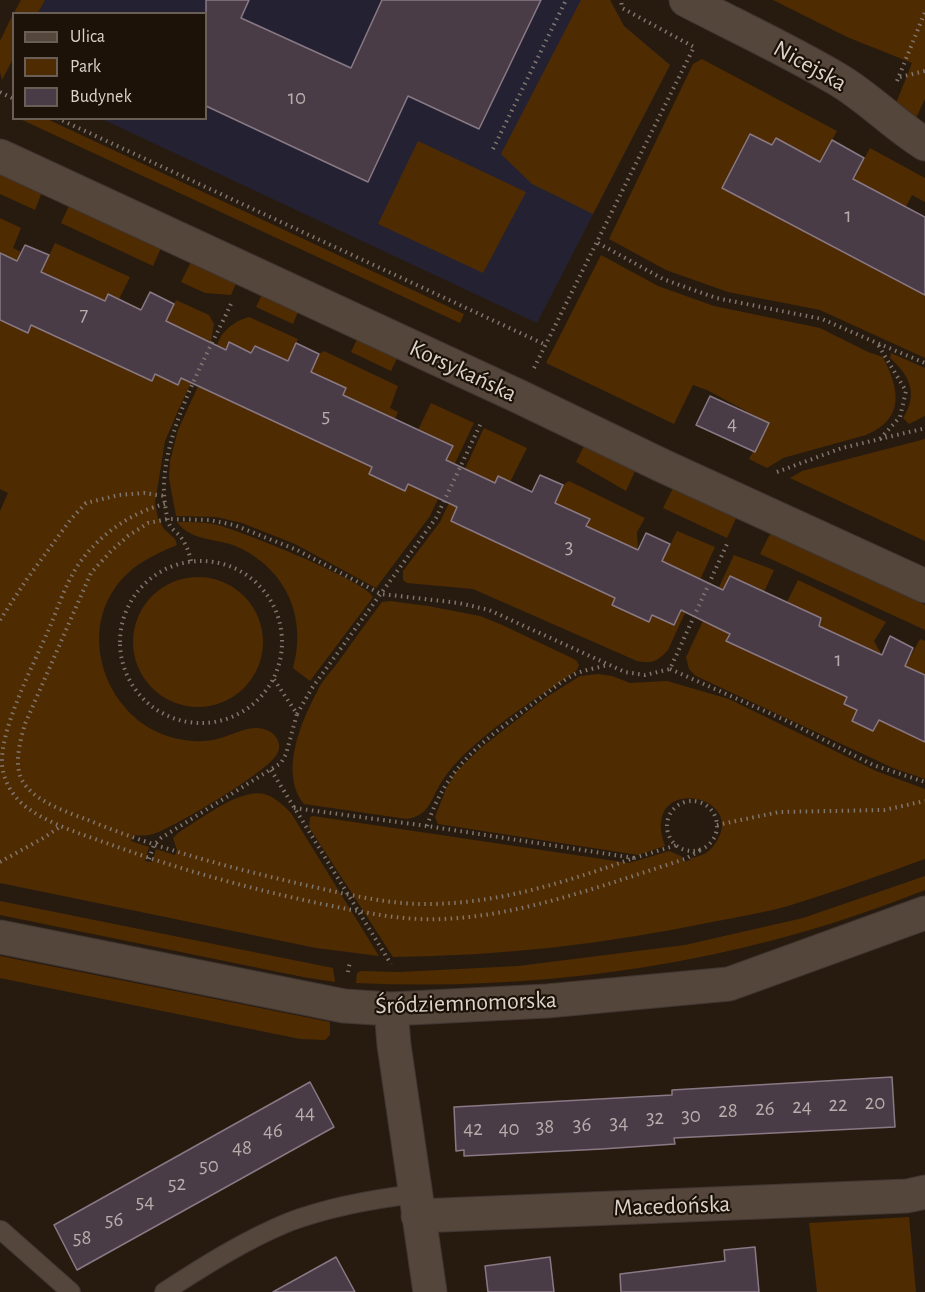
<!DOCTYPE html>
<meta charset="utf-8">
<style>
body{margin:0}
#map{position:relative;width:925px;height:1292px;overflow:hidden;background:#271b10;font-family:"Alegreya Sans",sans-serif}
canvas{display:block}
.legend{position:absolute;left:12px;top:12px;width:195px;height:108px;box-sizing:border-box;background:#1d1208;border:2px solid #695f56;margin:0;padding:8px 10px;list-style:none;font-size:18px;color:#dbd3cc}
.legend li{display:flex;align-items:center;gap:12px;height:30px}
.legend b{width:30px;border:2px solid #695f56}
</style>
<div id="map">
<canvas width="925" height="1292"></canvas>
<ul class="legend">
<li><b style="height:8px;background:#54463a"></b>Ulica</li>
<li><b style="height:16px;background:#4f2b02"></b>Park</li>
<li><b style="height:16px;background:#4a3c47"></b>Budynek</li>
</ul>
</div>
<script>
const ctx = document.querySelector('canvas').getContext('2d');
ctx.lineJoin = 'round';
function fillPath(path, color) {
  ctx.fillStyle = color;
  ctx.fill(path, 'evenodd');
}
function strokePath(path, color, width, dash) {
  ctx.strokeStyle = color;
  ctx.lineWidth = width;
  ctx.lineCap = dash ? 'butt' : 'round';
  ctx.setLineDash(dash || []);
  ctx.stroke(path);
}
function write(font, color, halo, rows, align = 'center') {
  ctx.font = font + ' "Alegreya Sans",sans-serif';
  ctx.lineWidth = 4.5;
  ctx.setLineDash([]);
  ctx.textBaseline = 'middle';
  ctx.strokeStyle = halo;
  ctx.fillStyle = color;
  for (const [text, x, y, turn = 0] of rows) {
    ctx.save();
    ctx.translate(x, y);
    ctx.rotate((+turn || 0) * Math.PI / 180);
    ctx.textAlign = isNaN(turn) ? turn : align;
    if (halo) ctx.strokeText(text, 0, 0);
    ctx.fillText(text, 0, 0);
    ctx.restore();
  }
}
fillPath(new Path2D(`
 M45,0H610L624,26L670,65L537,323L102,119L206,118V14H38Z`), '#242232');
fillPath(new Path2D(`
 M21,0H45L38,13H14Z
 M581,0H610L624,26L670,65L593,214L532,184L501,154Z
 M773,0H925V99L914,122L893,111L912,63L847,37Z
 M13,14V59L2,80L0,72V41Z
 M702,59L837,131L820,162L776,139L772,145L750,134L722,188L925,295V358L820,310L728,292L666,270L609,239L693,64Z
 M20,119H47L464,314L460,323Z
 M418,141L526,192L483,273L378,224Z
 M870,148L925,178V202L912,195L902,214L853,179Z
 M0,172L42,192L35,210L0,194Z
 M69,206L161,248L153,266L61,223Z
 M0,218L21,228L13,248L21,252L17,261L0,253Z
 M55,243L130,277L119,299L108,295L105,301L41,272Z
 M601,255L658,286L714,306L820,328L868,352L883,357C899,389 906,418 866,435L783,458L767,468L749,459L768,423L707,390L693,385L674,424L546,363Z
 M191,262L237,281L231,295L205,293L181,282Z
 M264,290L301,305L293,324L256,307Z
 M176,300L209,315L214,324L211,342L181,404L165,441L155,503L158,518L164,529L175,539L177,545C153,555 130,566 115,588C81,636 105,706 155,731C173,740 198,744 217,739C234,735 252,722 269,731C278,736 282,746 277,754C269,771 176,826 156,833C148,836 141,836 133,835L131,841L149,847L145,861L152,862L156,849L175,855L177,850L173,838L178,833C199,820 240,788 264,794C275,797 283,805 291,813L379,956L316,948L0,883V511L8,493L0,489V320L28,332L31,325L152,381L155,374L177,384L166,321Z
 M249,317L298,339L288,361L255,346L251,353L229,343L208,390L372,467L369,474L405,491L408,484L431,494L452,447L418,430L431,403L474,423L430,516L376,588L295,544L242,523L216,517L176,516L169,478L170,461L178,430L221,336C230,325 236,321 249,317Z
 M359,335L399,354L391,371L351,352Z
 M324,351L398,386L390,408L398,412L395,419L343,395L346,388L311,372L319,354Z
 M891,353L925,368V416L909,424L903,418C919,393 909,375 890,358Z
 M484,428L527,448L510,482L499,477L495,483L472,473L451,521L615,598L612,605L648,622L652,615L674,625L662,561L677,531L715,547L668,650C658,661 652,664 637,661L473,589L407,583L403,580V571L440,522Z
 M925,439V541L790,478L802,471Z
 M586,442L636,469L626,491L576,462Z
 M569,481L645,518L637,532L638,550L586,526L589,519L555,503L563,485Z
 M674,486L737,516L727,538L663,508Z
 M177,522C190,522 202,522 214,524C237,529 366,581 373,597L310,681L293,668C307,618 287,571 240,548C220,538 191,542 177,522Z
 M771,532L925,605V630L760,554Z
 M734,555L774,570L764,592L730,576L708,623L730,634L726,641L847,697L844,704L924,741L925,740V779L893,768L696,676L689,669L686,657Z
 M133 642a65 65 0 1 1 130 0a65 65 0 1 1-130 0Z
 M798,580L886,622L874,641L882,655L819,626L821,618L787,602Z
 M390,601L428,606L480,616L500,624L574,659L577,661L579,666L576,671C536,699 491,726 457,762C450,769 443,779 438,788C430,803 427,816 407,819L304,804C279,773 301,722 317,692C321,682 329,674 336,665C351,644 366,623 382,602Z
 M920,639L925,641V675L905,666Z
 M598,674L612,676L630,683L667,681L729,699L876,771L925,789V859C880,875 834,892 788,906C763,913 737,917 712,922C607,944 500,956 393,957L309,827L310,817L313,816L629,863L669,851L681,856L683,862L690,860L691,858C703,856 710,852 717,841C746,793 639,774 665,846L638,855L438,824L435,817L446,789L456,772L482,747L545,698L580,676Z
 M925,876V890C746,962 549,992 356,983L357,973L361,971L399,972L518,966L685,945L803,918Z
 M0,901L333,968L335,982L303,977L0,915Z
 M0,956L330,1022V1035L325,1040L300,1039L0,978Z
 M909,1217L916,1292H817L809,1223Z`), '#4f2b02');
const building = new Path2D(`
 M206,0H249L241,18L351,68L382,0H541L479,129L408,96L368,182L206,106Z
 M750,134L772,145L776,138L820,162L832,140L864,158L853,179L925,217V295L722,188Z
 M25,245L49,255L41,272L105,301L108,294L141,310L150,292L174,304L166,321L226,350L229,342L251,353L255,346L288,361L296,343L319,354L311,372L346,388L343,395L453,446L446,460L495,483L498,476L532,492L540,475L563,485L555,503L590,519L586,526L638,550L646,533L670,544L662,561L723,590L730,576L821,618L819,626L882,655L890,636L913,648L905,666L925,675V742L879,720L873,731L852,721L857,710L844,704L847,697L726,641L730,634L681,610L674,625L652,615L649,622L612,605L615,598L451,521L457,507L408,484L405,491L369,474L372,467L181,378L178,385L155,374L152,381L31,325L28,333L0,320V253L17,261Z
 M710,396L769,423L755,452L696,425Z
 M892,1077L895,1127L674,1138L675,1144L602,1149L464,1156V1150L456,1151L454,1107L672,1095V1090Z
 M310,1082L334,1127L77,1270L54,1225Z
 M755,1247L759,1292H621L620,1274L725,1261L724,1250Z
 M336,1257L355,1292H273Z
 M550,1257L554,1292H488L485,1266Z`);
fillPath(building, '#4a3c47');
strokePath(building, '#897985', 1.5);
const service = new Path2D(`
 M1,1230L71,1292
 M164,1292C204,1266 245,1240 289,1222C329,1207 373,1199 415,1194`);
const minor = new Path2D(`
 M686,0C736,26 788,50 837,79C868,97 893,124 925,144
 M0,156L520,397L663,466L925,586
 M0,937L344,1006L391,1009L547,1001L729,984L925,913
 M391,1009L394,1045L430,1292
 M418,1216L907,1196L925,1192`);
strokePath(service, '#403632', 20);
strokePath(minor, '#403632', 35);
strokePath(new Path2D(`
 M900,77L925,71
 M897,81L925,12
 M0,92L14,99
 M57,118L546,345
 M493,149L566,0
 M598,243L663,279L716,298L822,319L877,343
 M534,368L694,47L622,8L621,0
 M880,439L900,417L906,391L877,343L925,363
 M777,472L842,448L922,429L925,427
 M165,504C127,513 89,542 71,577C62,594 56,613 48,631C33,666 0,728 2,765C4,783 15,800 29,809C53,826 85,835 112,845C181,870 251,889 322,904C363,912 401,921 443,919C522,916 610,883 685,859L701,850
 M191,561C189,552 186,544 180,536C177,533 173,530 170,526C167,520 166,511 165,504C156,442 205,360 231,304
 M120 642a81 81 0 1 1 162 0a81 81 0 1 1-162 0Z
 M0,620L27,579L71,519L86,503L119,495L144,493L164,496
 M670,669L787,721L873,765L925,782
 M297,714L312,688L436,518L482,421
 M271,770L391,964
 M667 826a25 25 0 1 1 50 0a25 25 0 1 1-50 0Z
 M294,808L427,826L634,858C569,881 501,903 431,904C389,905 346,894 305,885C231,868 158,849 88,820C67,812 39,803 25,785C12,768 20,742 25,724L91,573L111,551L128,536L148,523L168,519L209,520L234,525L297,550L381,594L459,603L489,610L625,672L645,675L670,669L727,544
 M717,825L779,812L884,810L925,801
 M427,826C446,767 481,743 527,708C542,697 557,684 573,675C583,670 597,668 608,665
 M634,858L677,845
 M149,859L154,845L161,838L281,763L286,754L297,714L273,678
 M0,862L45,837L61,826
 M348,972L350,961`), '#80766d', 4, [1.5, 4.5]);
strokePath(service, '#54463a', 18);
strokePath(minor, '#54463a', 33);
write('21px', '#b7adab', null, [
 ["10",297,98],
 ["1",848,216],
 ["7",84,315],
 ["5",326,416],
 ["4",732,424],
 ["3",569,547],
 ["1",838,660],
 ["20",875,1103],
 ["22",838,1105],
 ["24",802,1107],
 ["26",765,1109],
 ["28",728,1111],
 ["44",305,1113],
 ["30",691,1116],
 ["32",655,1118],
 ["34",619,1123],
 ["36",582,1125],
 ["38",545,1127],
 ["42",473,1129],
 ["40",509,1129],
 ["46",273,1131],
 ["48",242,1148],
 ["50",209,1166],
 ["52",177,1184],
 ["54",145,1202],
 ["56",114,1220],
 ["58",82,1238]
]);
write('24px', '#dbd3cc', '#1d1208', [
 ["Nicejska",810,66,29],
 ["Korsykańska",463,371,25],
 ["Śródziemnomorska",466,1003,-2],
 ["Macedońska",672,1206,-2]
]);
</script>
